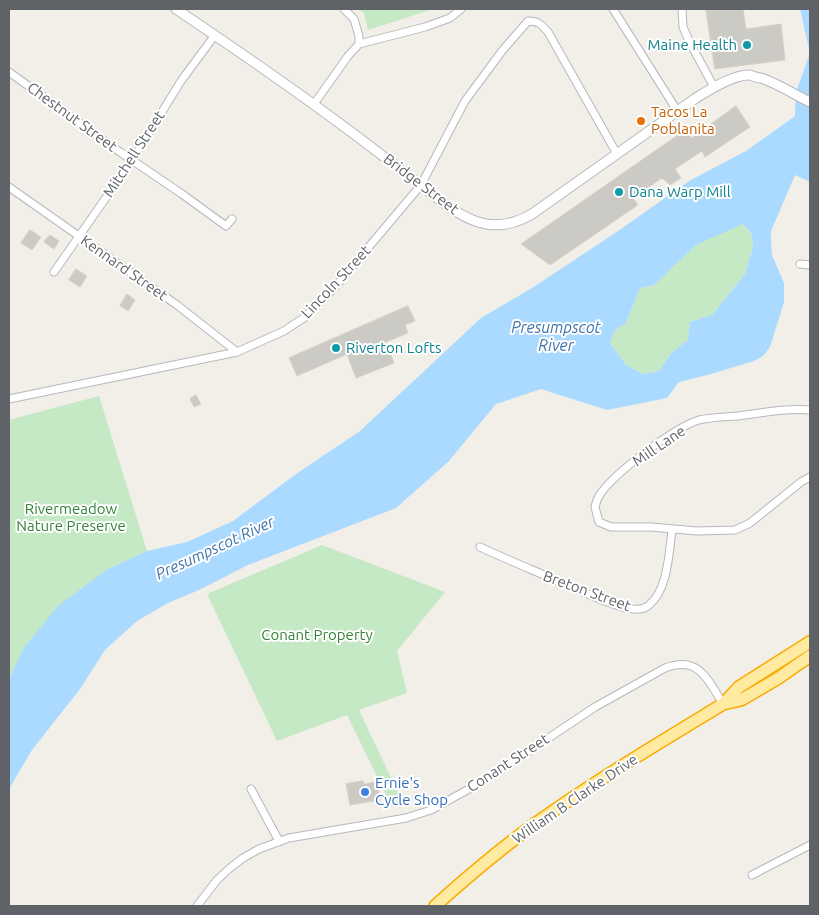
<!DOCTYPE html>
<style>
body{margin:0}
#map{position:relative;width:819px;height:915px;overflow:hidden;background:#f1efe8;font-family:Ubuntu,sans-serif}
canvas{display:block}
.frame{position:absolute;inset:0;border:10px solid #5f6368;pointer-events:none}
</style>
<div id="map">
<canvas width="819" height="915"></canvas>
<div class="frame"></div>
</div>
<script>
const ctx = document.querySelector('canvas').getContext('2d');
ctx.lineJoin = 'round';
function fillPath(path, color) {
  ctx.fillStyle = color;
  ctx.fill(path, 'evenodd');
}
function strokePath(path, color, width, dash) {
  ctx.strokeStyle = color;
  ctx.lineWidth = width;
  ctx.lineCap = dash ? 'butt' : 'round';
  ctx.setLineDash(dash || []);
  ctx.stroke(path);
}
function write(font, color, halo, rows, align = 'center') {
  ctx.font = font + ' Ubuntu,sans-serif';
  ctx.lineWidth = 4;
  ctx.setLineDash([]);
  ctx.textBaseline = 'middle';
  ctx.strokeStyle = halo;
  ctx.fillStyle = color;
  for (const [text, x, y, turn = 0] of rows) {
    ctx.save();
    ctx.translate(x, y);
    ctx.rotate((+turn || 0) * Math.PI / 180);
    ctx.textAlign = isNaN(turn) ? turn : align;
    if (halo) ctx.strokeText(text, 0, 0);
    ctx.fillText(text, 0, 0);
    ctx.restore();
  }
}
fillPath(new Path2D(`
 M358,9H433L368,30L364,13Z
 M742,223L751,233L753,247L745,274L712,315L690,322L688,340L671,353L659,371L643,374L626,365L610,343L614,331L626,323L640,288L654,285L696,245Z
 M99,396L147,551L108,569L9,680V420Z
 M322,545L445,592L397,651L407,693L359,710L403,803L392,807L347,715L277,741L207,594Z`), '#c5e8c5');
fillPath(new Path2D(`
 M800,9H810V53Z
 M810,53V182L795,175L771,231V240L772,255L784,283V302L770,347L763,356L754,361L711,374L679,382L667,398L607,410L541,389L496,404L449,461L396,508L248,565L199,590L168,603L137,621L105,650L80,689L32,750L9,789V680L23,649L58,606L108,569L147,551L187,542L233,521L296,474L360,431L481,318L532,288L621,229L689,181L746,151L795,116L796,92ZM743,224L751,233L753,247L745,274L712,315L690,322L688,340L671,353L659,371L643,374L626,365L610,343L614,331L626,323L640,288L654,285L696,245Z`), '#aadaff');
const building = new Path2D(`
 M706,9H743L746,29L781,24L785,60L715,69Z
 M736,106L750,127L705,157L702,151L675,169L681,178L670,185L662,178L633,198L638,205L550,265L521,244L685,130L691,138Z
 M30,230L41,237L32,250L21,243Z
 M50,235L59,241L54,249L44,242Z
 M76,269L87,276L80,287L69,280Z
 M127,294L135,300L128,311L120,306Z
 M408,306L415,321L405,325L408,333L386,342L394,363L356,378L347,354L297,376L289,358Z
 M196,395L201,404L194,407L190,399Z
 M363,781L364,784L375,782L377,788H378L380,800L350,805L346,784Z`);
fillPath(building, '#cccac5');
strokePath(building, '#d6d1c6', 1);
const minor = new Path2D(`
 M344,9L354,19L359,36V44
 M613,9L678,112
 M682,9L683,27L689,41L714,87
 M9,72L120,152L182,194L226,226L232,219
 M314,104L348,56L359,44L425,27L450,18L461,9
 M9,187L177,305L237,352
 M800,264L810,265
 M54,272L133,159L181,81L215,35
 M9,399L237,352L284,331L305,317L335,287L421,185L465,101L502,51L528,21C538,21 541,24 548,32L617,154
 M810,410C785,408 762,413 738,416C725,417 712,417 699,420C675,427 616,472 601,493C598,497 596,502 595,507L599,522L611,527H651L697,531L735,530L750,523L801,482L810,477
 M480,547L493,553C520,565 547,576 574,588C591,595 609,604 627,608C634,610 644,610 649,605C668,590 669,552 672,530
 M251,789L279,841
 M752,875L810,845
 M197,906L217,880L230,868L243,858L259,849L289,838L406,818L431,810L487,779L595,707L665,668C699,655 708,680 723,704`);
const tertiary = new Path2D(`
 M176,9C243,54 310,100 375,150C391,162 407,174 423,187C440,200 457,215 478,222C497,228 515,224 532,214L696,98C709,90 734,74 750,75C753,76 758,78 761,78C779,84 793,94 810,102`);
const trunk = new Path2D(`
 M723,704L741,700L777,679L810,656
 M435,906C466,878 498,851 532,826C593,782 659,743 723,704L739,687L810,642`);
strokePath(minor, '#b5b8bc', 9);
strokePath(tertiary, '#b5b8bc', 11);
strokePath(trunk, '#f9ab00', 14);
strokePath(minor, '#fff', 7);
strokePath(tertiary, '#fff', 9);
strokePath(trunk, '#feeaa1', 11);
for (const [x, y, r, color] of [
 [747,45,5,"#0f9aa8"],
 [641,121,5,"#e8710a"],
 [619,192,5,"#0f9aa8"],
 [336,348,5,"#0f9aa8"],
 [365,792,5,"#3f7fe0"]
]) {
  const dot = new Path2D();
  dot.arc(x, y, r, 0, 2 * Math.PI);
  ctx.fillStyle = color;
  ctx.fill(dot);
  strokePath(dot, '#fff', 2);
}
write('15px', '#0d838f', '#fff', [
 ["Maine Health",737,45,"right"],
 ["Dana Warp Mill",629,192],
 ["Riverton Lofts",346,348]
], 'left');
write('15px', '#c56008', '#fff', [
 ["Tacos La",651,112],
 ["Poblanita",651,129]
], 'left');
write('15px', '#5f6368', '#fff', [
 ["Chestnut Street",72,117,36],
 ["Mitchell Street",134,154,-57],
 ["Bridge Street",421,184,37],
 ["Kennard Street",124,268,35],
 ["Lincoln Street",336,282,-47],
 ["Mill Lane",659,446,-34],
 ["Breton Street",587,591,20],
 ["Conant Street",508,763,-33],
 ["William B Clarke Drive",575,799,-34]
]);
write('15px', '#348238', '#fff', [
 ["Rivermeadow",71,509],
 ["Nature Preserve",71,526],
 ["Conant Property",317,635]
]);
write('15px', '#366cbe', '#fff', [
 ["Ernie's",375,783],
 ["Cycle Shop",375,800]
], 'left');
write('italic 16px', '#4174aa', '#fff', [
 ["Presumpscot",556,328],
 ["River",556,346],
 ["Presumpscot River",215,548,-25]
]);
</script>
